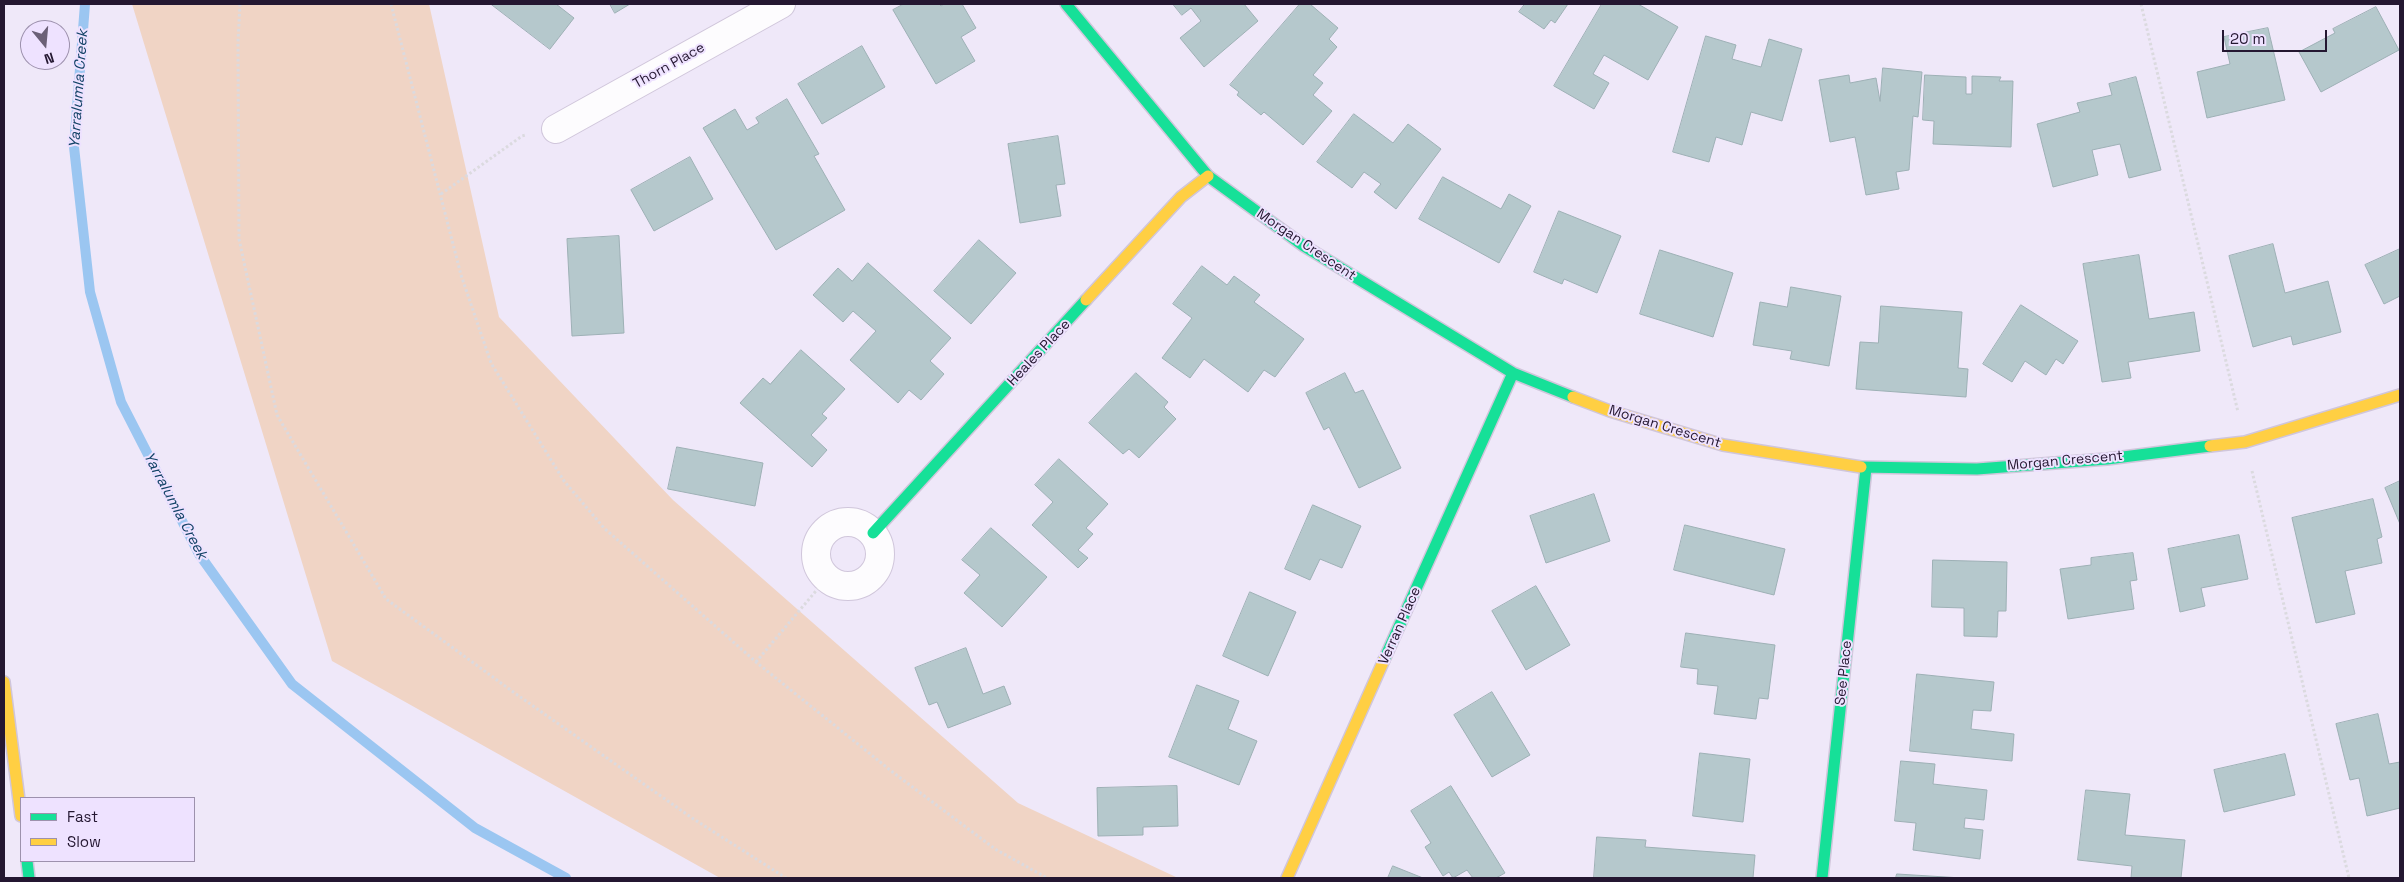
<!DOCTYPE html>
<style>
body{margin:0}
#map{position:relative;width:2404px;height:882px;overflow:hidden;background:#efe8f9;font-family:"Space Grotesk",sans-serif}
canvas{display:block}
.frame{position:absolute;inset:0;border:5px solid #241731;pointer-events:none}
.legend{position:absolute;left:20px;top:797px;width:175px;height:65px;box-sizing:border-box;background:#eee2ff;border:1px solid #9d91ad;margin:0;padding:6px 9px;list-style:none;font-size:15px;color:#241731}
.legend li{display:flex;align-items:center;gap:10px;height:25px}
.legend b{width:25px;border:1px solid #9d91ad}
.north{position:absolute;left:20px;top:20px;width:50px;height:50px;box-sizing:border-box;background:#eee2ff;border:1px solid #9d91ad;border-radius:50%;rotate:163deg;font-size:14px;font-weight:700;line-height:20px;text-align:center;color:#241731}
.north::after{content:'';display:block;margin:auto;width:18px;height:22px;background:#6b6077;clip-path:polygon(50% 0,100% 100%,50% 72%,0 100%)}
.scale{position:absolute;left:2222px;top:30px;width:105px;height:22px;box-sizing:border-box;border:2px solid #241731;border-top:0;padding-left:6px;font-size:15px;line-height:18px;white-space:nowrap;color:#241731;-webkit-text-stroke:4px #eee2ff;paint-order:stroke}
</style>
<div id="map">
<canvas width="2404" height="882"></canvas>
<div class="frame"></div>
<ul class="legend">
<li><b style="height:6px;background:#16e098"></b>Fast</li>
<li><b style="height:6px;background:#ffcf43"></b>Slow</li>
</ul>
<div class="north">N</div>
<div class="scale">20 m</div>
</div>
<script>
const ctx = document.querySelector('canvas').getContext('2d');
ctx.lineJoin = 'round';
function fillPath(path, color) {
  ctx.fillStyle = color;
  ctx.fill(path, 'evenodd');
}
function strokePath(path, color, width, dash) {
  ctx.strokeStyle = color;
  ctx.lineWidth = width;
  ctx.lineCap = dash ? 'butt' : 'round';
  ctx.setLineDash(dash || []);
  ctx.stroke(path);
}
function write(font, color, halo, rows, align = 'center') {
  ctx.font = font + ' "Space Grotesk",sans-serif';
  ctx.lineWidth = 4;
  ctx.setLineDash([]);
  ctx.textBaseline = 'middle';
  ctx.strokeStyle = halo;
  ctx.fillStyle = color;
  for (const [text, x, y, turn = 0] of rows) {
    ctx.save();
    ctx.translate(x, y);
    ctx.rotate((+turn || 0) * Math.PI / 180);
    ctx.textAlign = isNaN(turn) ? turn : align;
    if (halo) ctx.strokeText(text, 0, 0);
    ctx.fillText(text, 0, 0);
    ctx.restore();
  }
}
fillPath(new Path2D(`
 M132,4H429L499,317L673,500L1018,803L1178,878H720L332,661Z`), '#f0d4c5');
strokePath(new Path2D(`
 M85,4L74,147L90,292L121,402L199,554L292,684L475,828L566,878`), '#9bc6f1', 10);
const building = new Path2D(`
 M491,4H556L574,18L550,49Z
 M610,4H630L615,13Z
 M904,4H939L941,6L944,4H962L976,28L961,37L975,61L936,84L893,10Z
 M1173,4H1244L1258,21L1204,67L1180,38L1201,21L1191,8L1182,15Z
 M1300,4H1310L1338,28L1329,39L1337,47L1313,75L1323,83L1313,95L1332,111L1303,145L1264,112L1261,115L1237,95L1239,92L1230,85Z
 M1525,4H1568L1555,23L1551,20L1544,29L1519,12Z
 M1602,4H1638L1678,27L1648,80L1604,55L1593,74L1609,83L1594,109L1554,86Z
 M2376,7L2399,50L2321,92L2299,52L2335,33L2333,29Z
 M2268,28L2285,100L2207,118L2197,72L2230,64L2224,37Z
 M1706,36L1736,45L1732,59L1761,67L1769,39L1802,49L1782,121L1751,112L1742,145L1716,137L1709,162L1673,152Z
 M862,46L885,87L822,124L798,84Z
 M1883,68L1922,72L1918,117L1913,116L1909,170L1896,172L1899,189L1866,195L1855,137L1830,142L1819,80L1849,75L1850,83L1876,78L1880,101Z
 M1925,75L1966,77V94H1972V76L2001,77L1999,81H2013L2011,147L1933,144L1934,121L1923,120Z
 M2136,77L2161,170L2129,178L2120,144L2092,150L2098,175L2053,187L2037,124L2080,112L2077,103L2112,95L2109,84Z
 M787,99L819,154L814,156L845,210L776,250L703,128L735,109L747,130L759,123L756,118Z
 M1354,114L1393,143L1408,124L1441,149L1396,209L1374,192L1381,184L1364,172L1352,188L1317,162Z
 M1058,136L1065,184L1056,185L1061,216L1020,223L1008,144Z
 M690,157L713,199L654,231L631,190Z
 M1443,177L1501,209L1509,194L1531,206L1499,263L1419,219Z
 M1559,211L1621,236L1597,293L1564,279L1562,284L1534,272Z
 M619,236L624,333L572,336L567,239Z
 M979,240L1016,273L971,324L934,291Z
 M2273,244L2285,293L2328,281L2341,332L2293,345L2291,336L2253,347L2229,256Z
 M2400,249V296L2384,304L2365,265Z
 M1660,250L1733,273L1713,337L1640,314Z
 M2139,255L2149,319L2194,312L2200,351L2128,362L2131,378L2102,382L2083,264Z
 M868,263L951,338L930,361L944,374L921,400L909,390L898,403L850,360L876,331L853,311L843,322L813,295L838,268L852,281Z
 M1202,266L1227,285L1234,276L1260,295L1254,302L1304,339L1275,377L1264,370L1248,392L1204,359L1190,378L1162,358L1192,318L1173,304Z
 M1791,287L1841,296L1829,366L1790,359L1792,351L1753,345L1760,302L1787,307Z
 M2021,305L2078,341L2063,364L2056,359L2046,375L2025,361L2012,382L1983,364Z
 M1881,306L1962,312L1958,368L1968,369L1966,397L1856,389L1860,342L1878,343Z
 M801,350L845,389L822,414L827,418L811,435L827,450L812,467L740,403L763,378L770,384Z
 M1136,373L1168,402L1164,407L1176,419L1139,458L1129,449L1123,454L1089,423Z
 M1345,373L1355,393L1363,390L1401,468L1359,488L1329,427L1324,430L1306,393Z
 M677,447L763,463L755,506L668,489Z
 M1059,459L1108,504L1086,528L1093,534L1078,550L1088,558L1078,568L1032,525L1053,502L1035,485Z
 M2400,481V524L2385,488Z
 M1594,494L1610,541L1546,563L1530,516Z
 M2373,499L2382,537L2377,539L2382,563L2345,571L2355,614L2316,623L2292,518Z
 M1313,505L1361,526L1342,568L1320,559L1310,580L1285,569Z
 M1685,525L1785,549L1774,595L1674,570Z
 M991,528L1047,577L1002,627L964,593L980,575L962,560Z
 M2239,535L2248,579L2201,588L2205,606L2180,612L2168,549Z
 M2133,553L2137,580L2130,581L2134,609L2068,619L2060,569L2091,565V558Z
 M1933,560L2007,562L2006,611H1998L1997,637L1964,636V608L1932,607Z
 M1536,586L1570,645L1526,670L1492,611Z
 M1250,592L1296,612L1268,676L1223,656Z
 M1686,633L1775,645L1768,699L1759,698L1756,719L1714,714L1718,686L1697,684L1698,669L1681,667Z
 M966,648L983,694L1004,686L1011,704L948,728L937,702L929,705L915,668Z
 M1917,674L1994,682L1991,711L1973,710L1971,729L2014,734L2012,761L1910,751Z
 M1197,685L1239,701L1228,729L1257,741L1239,785L1169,757Z
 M1492,692L1530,755L1492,777L1454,715Z
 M2378,714L2389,764L2400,762V808L2367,816L2359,778L2350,780L2336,724Z
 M1700,753L1750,759L1743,822L1693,816Z
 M2285,754L2295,795L2224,812L2214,770Z
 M1901,761L1935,764L1933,784L1987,790L1984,820L1965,818L1964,828L1983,830L1980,859L1913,850L1916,823L1895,821Z
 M1177,786L1178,826L1143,827V835L1098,836L1097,788Z
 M1451,786L1505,873L1496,878H1473L1467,870L1453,878L1449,872L1443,876L1425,847L1431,843L1411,811Z
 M2086,790L2130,794L2125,835L2185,840L2181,878H2131L2132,866L2078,860Z
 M1597,837L1646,840L1645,847L1755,855L1753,878H1594Z
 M1393,866L1423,878H1388Z
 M1897,874L1962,878H1896Z`);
fillPath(building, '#b5c8cc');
strokePath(building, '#9db0b5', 1);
const street = new Path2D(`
 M556,129L781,4
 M816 554a32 32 0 1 1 64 0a32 32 0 1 1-64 0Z`);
const fast = new Path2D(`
 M1066,4L1208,176L1304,246L1513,373L1573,397
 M1861,467L1977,469L2107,459L2210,446
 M873,533L1086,300
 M1384,660L1513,373
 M27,861L29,878
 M1822,878L1866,468`);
const slow = new Path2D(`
 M1086,300L1181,197L1208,176
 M1573,397L1610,411L1723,445L1861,467
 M2210,446L2245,442L2400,395
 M4,682L21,816
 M1287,878L1384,660`);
strokePath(street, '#d0c6db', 30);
strokePath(fast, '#d0c6db', 14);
strokePath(slow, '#d0c6db', 14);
strokePath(new Path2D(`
 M240,4L238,42L239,239L277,415L386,599L516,694L692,818L786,878
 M391,4L461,275L491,363L564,481L604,528L756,662L895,774L995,849L1047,878
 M2141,4L2238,412
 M441,194L522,136L526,135
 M2252,471L2349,878
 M756,662L826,579`), '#dbdadf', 3, [2.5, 2.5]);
strokePath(street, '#fdfcfe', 28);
strokePath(fast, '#16e098', 11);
strokePath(slow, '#ffcf43', 11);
write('14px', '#241731', '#eee2ff', [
 ["Thorn Place",669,66,-29],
 ["Morgan Crescent",1306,245,34],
 ["Heales Place",1039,353,-47],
 ["Morgan Crescent",1665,427,17],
 ["Morgan Crescent",2065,461,-5],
 ["Verran Place",1400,626,-66],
 ["See Place",1844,673,-84]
]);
write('italic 15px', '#134367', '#eee2ff', [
 ["Yarralumla Creek",79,89,-86],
 ["Yarralumla Creek",175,506,62]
]);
</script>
